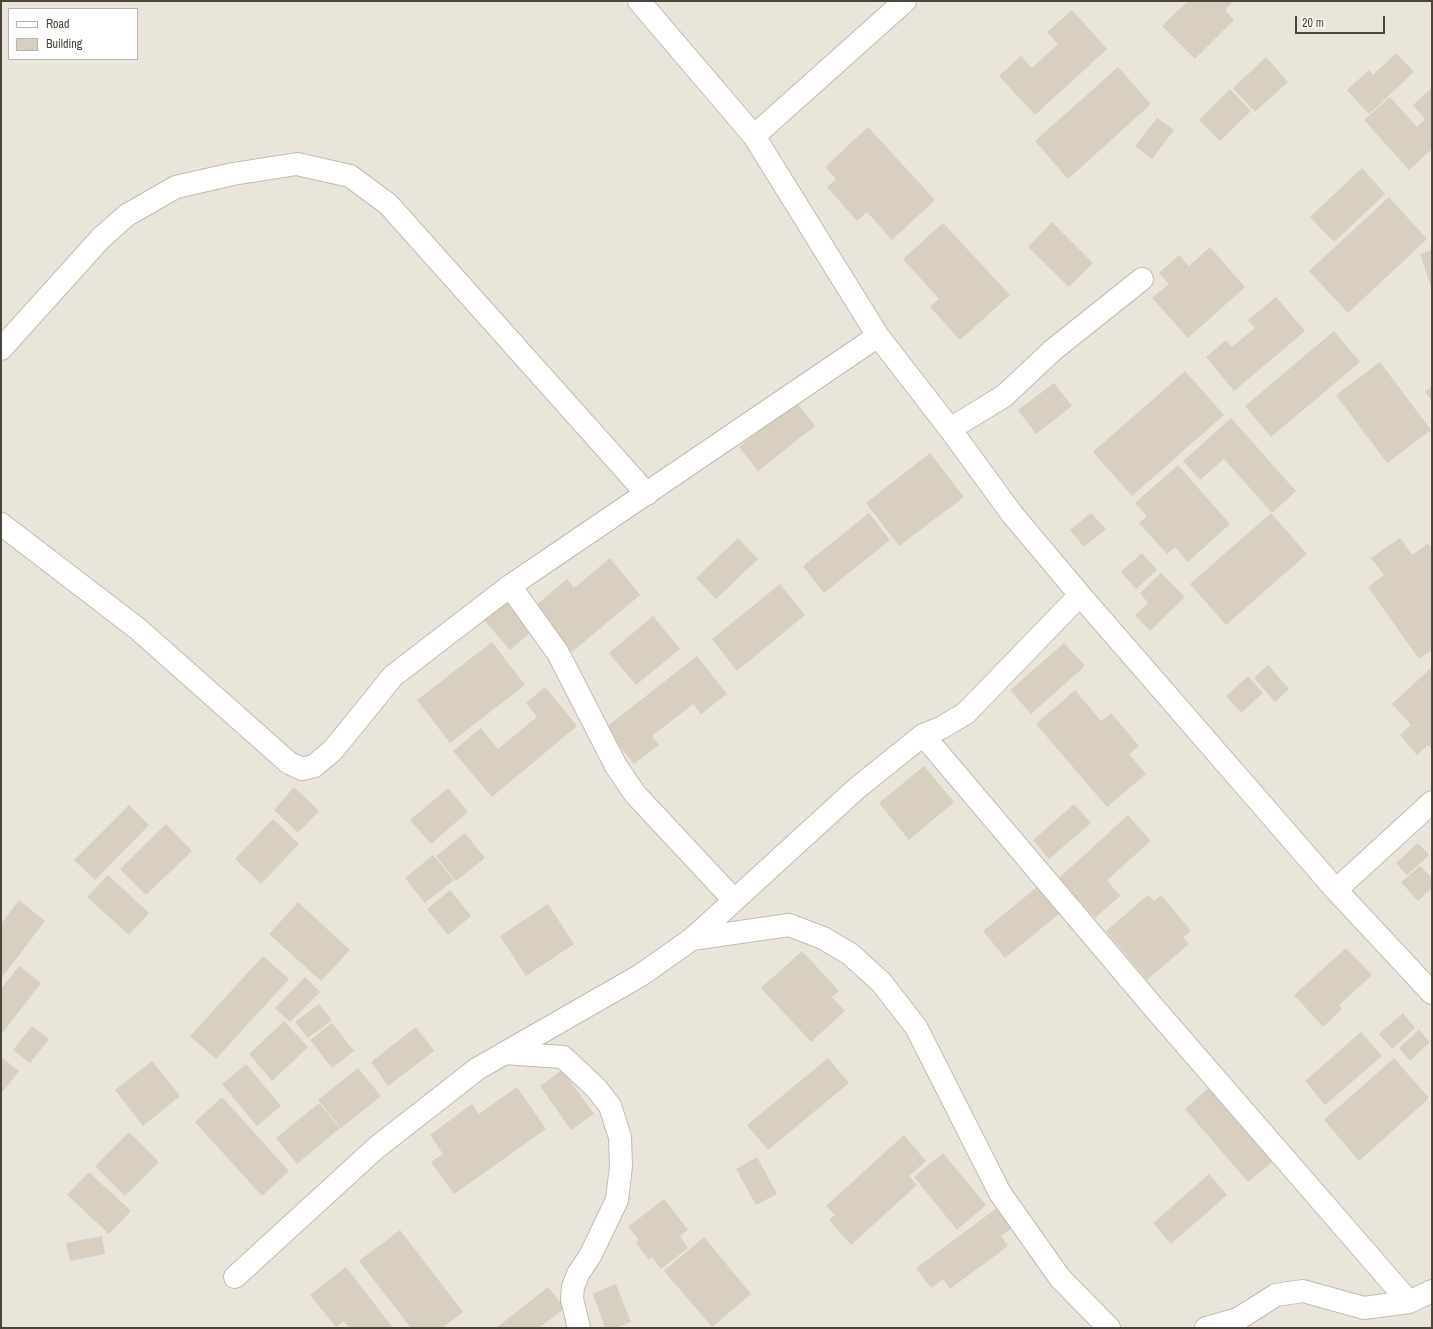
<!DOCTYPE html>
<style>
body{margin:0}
#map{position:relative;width:1433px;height:1329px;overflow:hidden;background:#f6f3ec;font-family:"Archivo Narrow",sans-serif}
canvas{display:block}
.frame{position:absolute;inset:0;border:2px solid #4b4439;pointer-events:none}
.legend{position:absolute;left:8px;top:8px;width:130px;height:52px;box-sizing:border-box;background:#fff;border:1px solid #b7b4b0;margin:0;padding:5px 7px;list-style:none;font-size:12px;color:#4b4439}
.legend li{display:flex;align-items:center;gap:8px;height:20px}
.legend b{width:20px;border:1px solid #b7b4b0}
.scale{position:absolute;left:1295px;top:16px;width:90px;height:18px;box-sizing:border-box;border:2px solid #4b4439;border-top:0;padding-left:5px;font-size:12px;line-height:14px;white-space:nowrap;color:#4b4439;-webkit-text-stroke:3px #fff;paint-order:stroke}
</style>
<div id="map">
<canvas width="1433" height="1329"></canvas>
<div class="frame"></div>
<ul class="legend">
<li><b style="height:5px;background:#fff"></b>Road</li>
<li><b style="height:11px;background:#d8cfc1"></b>Building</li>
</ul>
<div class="scale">20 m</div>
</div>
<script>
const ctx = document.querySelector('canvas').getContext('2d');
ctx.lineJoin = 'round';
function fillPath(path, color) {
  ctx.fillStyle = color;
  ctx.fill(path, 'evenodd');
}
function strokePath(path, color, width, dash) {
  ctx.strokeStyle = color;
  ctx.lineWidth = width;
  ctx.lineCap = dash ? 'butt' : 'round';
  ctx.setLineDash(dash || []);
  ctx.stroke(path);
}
fillPath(new Path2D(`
 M1,1H1432V1328H1ZM9,9H137V59H9Z`), '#eae5da');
fillPath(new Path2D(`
 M1188,1H1234L1225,10L1234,20L1195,59L1162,26Z
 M1072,10L1107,49L1035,115L999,76L1021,56L1032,68L1058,44L1047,32Z
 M1396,53L1414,72L1369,114L1347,90L1369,70L1373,75Z
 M1266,57L1288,82L1255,112L1233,88Z
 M1118,67L1151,104L1068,179L1035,141Z
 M1432,88V149L1409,170L1364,120L1390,97L1417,127L1425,119L1413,105Z
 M1230,89L1251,111L1220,141L1199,120Z
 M1157,118L1174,130L1152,159L1135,146Z
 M868,127L935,200L892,240L867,212L857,221L827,187L836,179L825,167Z
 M1362,168L1385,194L1334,242L1310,217Z
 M1389,197L1427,239L1348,313L1309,271Z
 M1052,222L1093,263L1069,287L1028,247Z
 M943,223L1010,295L960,340L930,307L939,299L903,259Z
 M1210,247L1245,287L1188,338L1152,298L1169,284L1159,273L1179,255L1189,266Z
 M1432,250V290L1420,254Z
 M1276,297L1305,331L1234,391L1206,357L1226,340L1232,347L1255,328L1248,320Z
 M1334,331L1360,362L1271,437L1245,406Z
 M1380,362L1431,430L1387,463L1336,395Z
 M1185,371L1224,415L1132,496L1093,452Z
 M1054,383L1072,406L1036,434L1018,410Z
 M1432,386V400L1425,392Z
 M796,402L815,426L758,471L739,447Z
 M1231,418L1296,491L1272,513L1224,459L1200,480L1183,461Z
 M930,453L964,497L899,546L866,503Z
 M1178,465L1230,524L1188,562L1175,547L1167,554L1139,523L1147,516L1135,503Z
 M869,513L890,540L824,593L803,566Z
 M1091,513L1106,529L1084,547L1070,530Z
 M1271,513L1307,554L1226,625L1190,584Z
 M738,538L758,559L716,599L696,578Z
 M1400,538L1412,555L1428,544L1432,549V650L1419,659L1368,587L1384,575L1371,558Z
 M1142,553L1157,570L1136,589L1121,572Z
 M610,558L640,595L572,652L534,607L567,579L574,588Z
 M1161,573L1185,597L1150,631L1135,615L1148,603L1140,593Z
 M780,584L805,615L737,671L712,639Z
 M507,600L532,631L510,650L484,620Z
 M653,616L680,649L636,685L609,653Z
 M492,642L525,685L450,743L417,700Z
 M1064,643L1085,666L1031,714L1010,690Z
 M697,656L727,694L701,714L693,704L652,736L659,745L634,764L605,728Z
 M1268,665L1289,689L1275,702L1254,678Z
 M1432,667V749L1428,745L1417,755L1400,735L1411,725L1392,704Z
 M1248,676L1263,693L1241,713L1226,696Z
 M545,687L577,726L492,797L453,751L481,728L498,749L537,717L526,703Z
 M1075,690L1101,721L1111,713L1139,746L1129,754L1146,774L1107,807L1036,724Z
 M924,766L954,802L909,840L879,803Z
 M294,787L319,811L298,833L274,810Z
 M448,788L468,812L431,844L410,820Z
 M1074,804L1091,823L1049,859L1033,840Z
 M129,805L149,825L95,880L74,860Z
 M1128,815L1151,841L1107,880L1120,896L1095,918L1059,878Z
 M273,819L299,844L261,884L235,859Z
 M166,824L192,851L146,895L120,869Z
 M465,833L485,858L456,881L436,856Z
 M1418,843L1429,855L1407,875L1396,863Z
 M433,855L454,880L425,903L405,878Z
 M1420,866L1432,878V888L1418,901L1401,882Z
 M108,875L149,913L129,935L87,897Z
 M1042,883L1064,910L1005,958L983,931Z
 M450,890L471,916L448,935L427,909Z
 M1148,895L1154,901L1161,895L1191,931L1183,937L1189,944L1147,980L1106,931Z
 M19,900L45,921L3,976L1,974V924Z
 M298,902L350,950L321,981L269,934Z
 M548,904L574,944L526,976L500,936Z
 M1346,948L1372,975L1339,1005L1342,1009L1323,1027L1294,995Z
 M802,951L839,991L832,997L845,1011L811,1042L761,988Z
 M263,956L289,979L216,1059L190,1036Z
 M19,966L41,983L1,1035V989Z
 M305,977L320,992L290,1022L275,1008Z
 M319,1004L332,1020L308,1038L295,1022Z
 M1403,1013L1415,1028L1392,1049L1379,1034Z
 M284,1021L308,1047L272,1081L249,1054Z
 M332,1023L354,1051L332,1068L310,1040Z
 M32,1026L49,1039L30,1063L13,1050Z
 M416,1027L434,1051L388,1086L371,1062Z
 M1419,1030L1430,1042L1410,1061L1399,1048Z
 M1361,1032L1382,1056L1325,1105L1305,1081Z
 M1,1057L19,1071L1,1094Z
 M828,1058L849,1083L768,1150L747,1125Z
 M1394,1058L1429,1098L1359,1161L1324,1120Z
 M152,1061L180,1096L143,1126L115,1090Z
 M246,1064L281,1106L257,1126L222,1084Z
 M358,1068L381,1096L341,1128L318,1100Z
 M562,1070L594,1114L571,1130L540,1086Z
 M1212,1085L1276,1159L1248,1182L1185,1109Z
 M517,1087L546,1129L454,1194L431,1162L443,1154L430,1135L472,1104L479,1114Z
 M222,1097L289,1171L262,1196L195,1122Z
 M319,1103L340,1128L297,1164L276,1138Z
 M129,1132L159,1162L125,1196L95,1166Z
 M904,1135L926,1161L909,1176L917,1185L851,1245L829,1220L835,1215L826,1206Z
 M943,1153L986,1205L957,1230L914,1177Z
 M757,1157L777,1194L756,1205L736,1169Z
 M89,1172L131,1211L109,1234L67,1195Z
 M1209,1174L1227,1195L1171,1244L1153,1223Z
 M664,1199L688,1230L680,1236L688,1248L661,1269L652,1257L649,1260L636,1243L639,1240L628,1227Z
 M997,1208L1012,1228L1001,1236L1008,1246L950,1289L943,1279L931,1288L916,1268Z
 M400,1230L463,1312L442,1328H411L359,1261Z
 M102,1236L105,1254L70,1261L66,1243Z
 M704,1237L751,1294L712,1327L664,1271Z
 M346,1267L393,1328H350L344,1321L336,1327L310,1295Z
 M616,1284L631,1322L616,1328H605L593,1294Z
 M548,1287L565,1308L539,1328H496Z`), '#d8cfc1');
const street = new Path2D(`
 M639,1L754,136
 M905,1L754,136L878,336L950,429L1012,514L1080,595L1336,890L1432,993
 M1,349L101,238L127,215L176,187L233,174L297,164L350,176L388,204L647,494
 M950,429L1004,396L1053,350L1142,279
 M1,524L138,629L289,763L302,769L314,766L333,750L393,676L510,586L878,336
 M510,586L558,653L616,766L635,794L734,900
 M923,735L1155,1009L1409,1302
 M1336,890L1432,802
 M692,939L789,925L823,938L850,954L881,982L916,1027L1000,1193L1060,1278L1109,1328
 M504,1053L563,1057L596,1088L610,1106L620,1137L621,1166L617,1200L590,1256L578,1274L573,1287L572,1299L579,1328
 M235,1277L376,1148L477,1069L641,975L692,939L856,789L923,735L941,728L966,713L1080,595
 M1206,1328L1238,1319L1276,1295L1303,1291L1364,1308L1409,1302L1432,1291`);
strokePath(street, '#c2bbae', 24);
strokePath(street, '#fff', 22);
</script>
